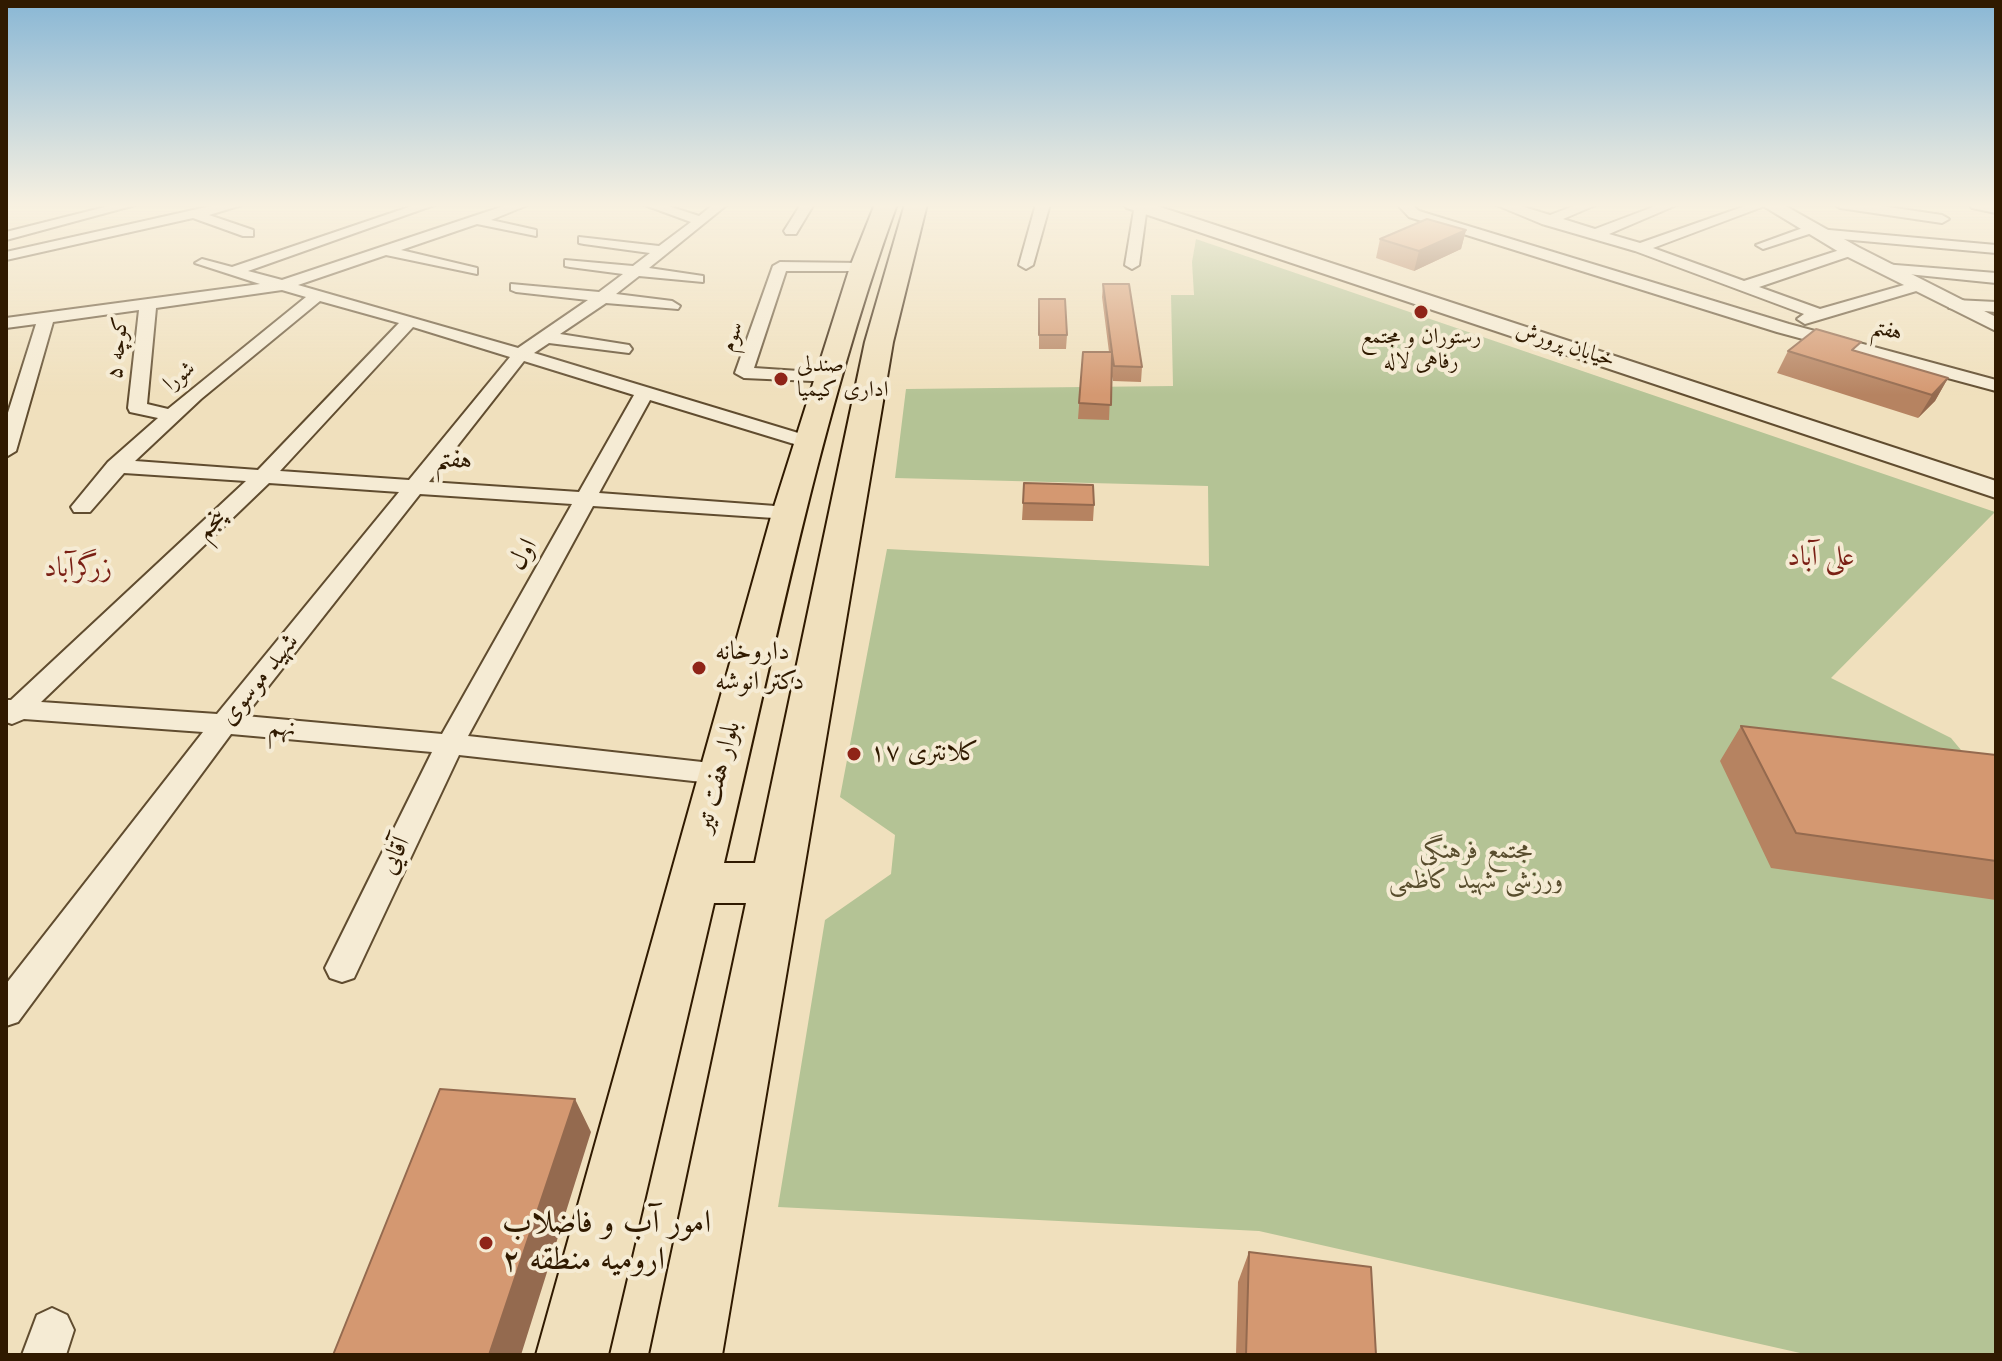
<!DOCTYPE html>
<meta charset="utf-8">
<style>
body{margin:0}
#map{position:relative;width:2002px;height:1361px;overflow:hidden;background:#f0e0bd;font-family:Cardo,serif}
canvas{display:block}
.frame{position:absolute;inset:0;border:8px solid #301a00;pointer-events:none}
</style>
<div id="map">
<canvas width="2002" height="1361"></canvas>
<div class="frame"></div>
</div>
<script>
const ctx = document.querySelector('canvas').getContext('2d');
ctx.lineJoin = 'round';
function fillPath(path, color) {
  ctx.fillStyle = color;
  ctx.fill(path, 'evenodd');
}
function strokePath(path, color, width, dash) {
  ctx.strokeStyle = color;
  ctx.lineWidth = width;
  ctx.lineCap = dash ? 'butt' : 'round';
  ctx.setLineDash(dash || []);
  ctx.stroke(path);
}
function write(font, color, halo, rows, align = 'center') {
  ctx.font = font + ' Cardo,Amiri,serif';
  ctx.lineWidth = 8;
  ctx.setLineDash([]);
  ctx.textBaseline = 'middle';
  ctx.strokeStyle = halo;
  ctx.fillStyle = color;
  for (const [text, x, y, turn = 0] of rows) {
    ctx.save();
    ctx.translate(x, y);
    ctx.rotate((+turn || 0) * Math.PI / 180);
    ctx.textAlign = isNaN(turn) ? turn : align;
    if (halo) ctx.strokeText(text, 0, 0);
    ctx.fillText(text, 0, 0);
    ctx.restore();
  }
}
fillPath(new Path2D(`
 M1196,239L1995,512L1831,678L1951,738L1996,792V1355H1809L1259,1231L778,1207L825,920L891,874L895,835L840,797L887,549L1209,566L1208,486L895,478L906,389L1173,386L1171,295H1194L1192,262Z`), '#b4c395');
const minor = new Path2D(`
 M117,204H139L6,240V232Z
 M220,204H245L209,215L253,230V236H243L193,218L6,260V252Z
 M418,204H437L248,271L282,280L510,204H530L491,220L536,230V236L477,224L401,250L477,268V274L386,255L298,285L518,348L588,300L516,292L511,290V284L599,292L623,274L570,267L565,266V260L633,266L650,253L584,244L579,243V237L659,246L691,222L642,204H662L699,216L714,204H728L649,268L703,276V282L639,276L616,294L672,301L680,306L678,309L606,303L560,334L629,345L632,349L629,353L549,343L534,353L818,439L821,443L818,447H804L650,400L599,493L789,507L800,513L789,519L593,506L468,736L720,764L730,767L734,774L730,781L720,784L459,755L354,978L342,982L330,978L325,968L432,752L231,734L18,1022L6,1026V984L203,732L24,719L12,724L6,722V700H11L246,481L124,473L90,512H74L71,507L108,462L158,418L130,412L128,408L139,310L53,322L16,451L6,457V419L36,324L6,328V318L260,284L195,263L202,259L232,267ZM282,290L306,297L168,409L147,404L156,308ZM320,301L399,323L258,470L135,461L201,399ZM413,327L510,357L409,480L280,471ZM524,361L634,395L579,492L429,482ZM269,483L399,492L217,714L41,702ZM420,494L572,504L442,734L245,716Z
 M801,204H814L796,234H786L784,231Z
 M1036,204H1050L1033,265L1026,269L1019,265Z
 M1135,204L1147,206L1139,265L1132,269L1125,265Z
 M1397,204H1411L1419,211L1789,324L1996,380V391L1777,332L1409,217Z
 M1494,204H1514L1550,215L1579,204H1598L1563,219L1595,229L1661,204H1679L1609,234L1640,243L1751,204H1770L1653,248L1744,281L1846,248H1856V254L1759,287L1820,309L1918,281L1926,286L1923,289L1805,324L1797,319L1804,314L1635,251L1542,224Z
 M1834,204H1868L1942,215L1949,219L1942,223L1840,208Z
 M1811,225L1818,229L1996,245V253L1819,237L1812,233L1763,249L1756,245Z
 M780,262L862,263L869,267L862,271H786L754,368L829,373L835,374L838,378L835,382L744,378L735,373L773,266Z
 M1883,264L1996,273V283L1878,271V265Z
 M1955,300L1996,302V312L1949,308V302Z
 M52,1308L67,1315L74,1330L66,1355H22L37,1315Z`);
const tertiary = new Path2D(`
 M1124,204H1151L1996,481V498L1127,208Z
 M1760,204H1782L1858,247L1996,317V331L1844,255Z
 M1969,204H1996V213L1972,208Z`);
const primary = new Path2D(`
 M875,204H897C820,417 776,643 724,863H755L865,342L905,204H927L893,342L722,1355H650L746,903H714L608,1355H536L772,513L850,267Z`);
strokePath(minor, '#604c2f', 4);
strokePath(tertiary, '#604c2f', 4);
strokePath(primary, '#301a00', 4);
fillPath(minor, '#f5ebd4');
fillPath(tertiary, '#f5ebd4');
fillPath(primary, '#f0e0bd');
fillPath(new Path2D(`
 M1466,230L1461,249L1414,271L1376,258L1380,239Z
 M1103,284L1142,367L1141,382L1113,381L1111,372L1109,420L1078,419L1083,352H1109L1102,297Z
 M1039,299L1067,335L1066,349H1039Z
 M1788,351H1856L1948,378L1935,401L1918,418L1777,373Z
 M1023,503L1094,505L1093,521L1022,520Z
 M1741,726L1996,755V900L1771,868L1720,761Z
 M1249,1252L1376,1355H1236L1238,1282Z`), '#b68361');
fillPath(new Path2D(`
 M1466,230L1461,249L1414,271L1419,251Z
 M1948,378L1935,401L1918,418L1932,395Z
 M575,1099L591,1132L521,1355H489Z`), '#946a4f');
const building = new Path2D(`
 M1427,219L1466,230L1419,251L1380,239Z
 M1103,284H1129L1142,367L1114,366L1112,353L1111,405L1079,403L1083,352H1112Z
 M1039,299H1065L1067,335H1039Z
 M1816,329L1861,342L1852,350L1948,378L1932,395L1788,351Z
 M1024,483L1093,485L1094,505L1023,503Z
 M1741,726L1996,755V861L1796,833Z
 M440,1089L575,1099L489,1355H333Z
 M1249,1252L1371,1267L1376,1355H1246Z`);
fillPath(building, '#d49871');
strokePath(building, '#946a4f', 2);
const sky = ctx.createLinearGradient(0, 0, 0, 395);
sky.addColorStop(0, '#89b7d5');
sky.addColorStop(0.52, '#f8f1e1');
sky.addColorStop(1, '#f8f1e100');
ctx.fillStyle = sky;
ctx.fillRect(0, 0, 2002, 395);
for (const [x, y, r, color] of [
 [1421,312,8,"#8f2418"],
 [781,379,8,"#8f2418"],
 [699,668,8,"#8f2418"],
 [854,754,8,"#8f2418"],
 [486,1243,8,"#8f2418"]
]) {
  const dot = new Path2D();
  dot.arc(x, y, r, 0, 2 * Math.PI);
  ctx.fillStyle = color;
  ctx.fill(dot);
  strokePath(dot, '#f5ebd4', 3);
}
write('22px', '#301a00', '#f5ebd4', [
 ["هفتم",1887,331,15],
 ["سوم",733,337,-71],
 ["خیابان پرورش",1565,346,18],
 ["کوچه ۵",119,348,-84],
 ["شورا",180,377,-39]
]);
write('22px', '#301a00', '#f5ebd4', [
 ["رستوران و مجتمع",1421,338],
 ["رفاهی لاله",1421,363],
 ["صندلی",797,366,"left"],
 ["اداری کیمیا",797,391,"left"]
]);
write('26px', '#301a00', '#f5ebd4', [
 ["هفتم",454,461,4],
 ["پنجم",212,525,-43],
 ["اول",524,555,-61],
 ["شهید موسوی",260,680,-51],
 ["نهم",282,729,5],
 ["بلوار هفت تیر",719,777,-75],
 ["آقایی",396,856,-64]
]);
write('26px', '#301a00', '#f5ebd4', [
 ["داروخانه",715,653],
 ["دکتر انوشه",715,683],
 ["کلانتری ۱۷",870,754]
], 'left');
write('italic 26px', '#584d2d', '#f5ebd4', [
 ["مجتمع فرهنگی",1476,852],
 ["ورزشی شهید کاظمی",1476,882]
]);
write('28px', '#7a1f14', '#f5ebd4', [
 ["علی آباد",1821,559],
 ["زرگرآباد",78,570]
]);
write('32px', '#301a00', '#f5ebd4', [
 ["امور آب و فاضلاب",502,1225],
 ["ارومیه منطقه ۲",502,1262]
], 'left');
</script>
